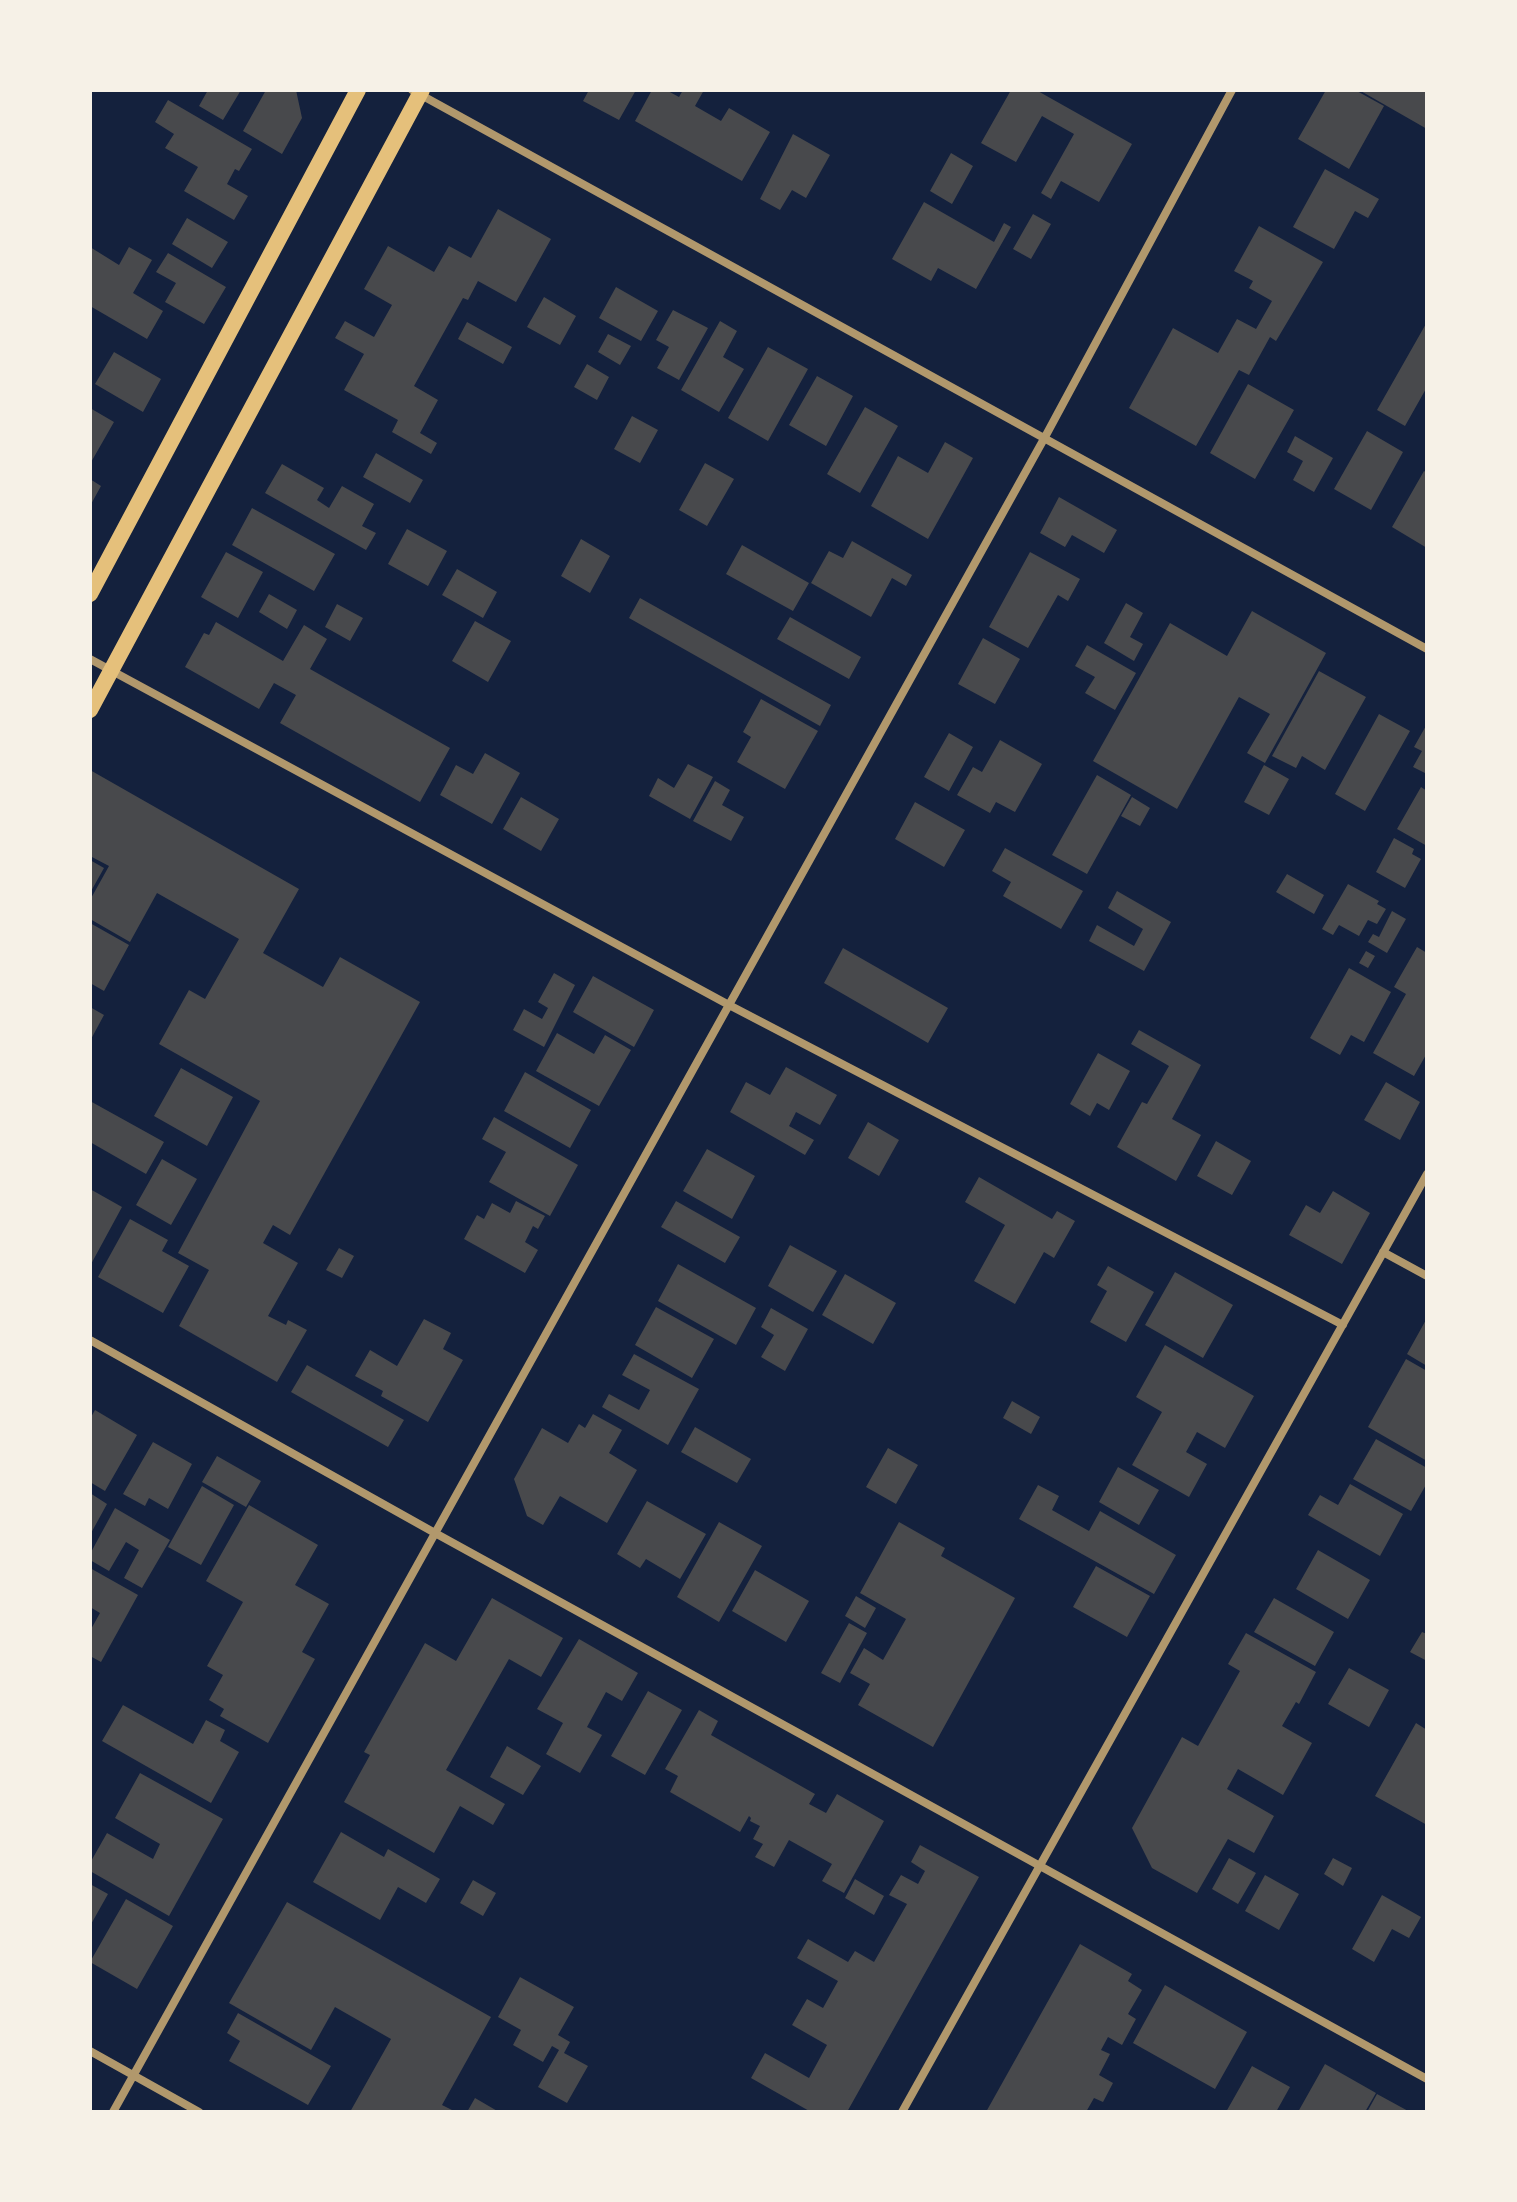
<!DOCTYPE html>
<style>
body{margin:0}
#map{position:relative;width:1517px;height:2202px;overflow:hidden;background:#14213d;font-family:"Work Sans",sans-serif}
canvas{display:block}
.frame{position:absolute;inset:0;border:92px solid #f6f1e7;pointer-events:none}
</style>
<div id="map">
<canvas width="1517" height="2202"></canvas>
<div class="frame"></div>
</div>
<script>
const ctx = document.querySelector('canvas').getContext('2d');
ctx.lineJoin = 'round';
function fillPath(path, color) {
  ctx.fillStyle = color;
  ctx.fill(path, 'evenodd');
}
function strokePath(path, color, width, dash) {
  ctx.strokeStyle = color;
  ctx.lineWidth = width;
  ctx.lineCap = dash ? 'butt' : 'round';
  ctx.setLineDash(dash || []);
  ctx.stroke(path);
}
fillPath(new Path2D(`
 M208,90H241L223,120L199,106Z
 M266,90H296L302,118L282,154L243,131Z
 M589,90H636L619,120L583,101Z
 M652,90H666L679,97L683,90H704L695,106L721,121L729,108L770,132L742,181L635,121Z
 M1011,90H1036L1132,144L1099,202L1061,181L1051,199L1041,193L1074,134L1042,116L1016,162L981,143Z
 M1326,90H1355L1384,106L1349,169L1298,139Z
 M1359,90H1427V129Z
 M168,100L252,149L239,171L235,169L227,184L248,196L234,220L184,191L198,167L165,148L174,134L155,122Z
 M793,134L830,155L806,198L792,190L780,210L760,199Z
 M951,153L973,166L952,204L930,191Z
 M1325,169L1379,199L1368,218L1355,211L1334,249L1293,227Z
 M924,202L994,242L1004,223L1011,227L976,289L938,268L931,281L892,259Z
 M498,209L551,239L516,302L478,281L468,300L463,298L414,386L438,400L420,433L437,443L431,454L392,432L398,420L344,390L364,354L335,338L345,321L374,337L392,305L364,289L388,246L434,272L449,246L471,258Z
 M1033,214L1051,224L1031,259L1013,249Z
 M187,218L228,242L212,268L172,244Z
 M1259,226L1323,262L1276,341L1270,337L1249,375L1239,370L1196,446L1129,408L1173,328L1218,353L1237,319L1256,329L1272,301L1249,288L1253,281L1234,271Z
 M90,247L119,265L129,247L152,260L133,293L163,311L147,339L90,306Z
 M168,253L226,287L204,324L165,302L176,283L156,272Z
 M616,287L658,311L641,341L599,318Z
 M544,297L576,316L560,345L527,327Z
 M673,310L708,328L679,380L657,368L669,347L656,340Z
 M720,321L737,331L723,357L744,369L719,412L681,390Z
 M467,322L512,347L503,364L458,339Z
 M1427,322V387L1405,426L1377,410Z
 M608,334L631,346L620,365L598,352Z
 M768,347L808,369L768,441L728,418Z
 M114,352L161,379L143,412L95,384Z
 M587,364L609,377L597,400L574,387Z
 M817,376L853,396L826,446L789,425Z
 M1248,384L1294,410L1255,479L1210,453Z
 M865,407L898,426L860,493L827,474Z
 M90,408L114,422L90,464Z
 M632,416L658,430L640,463L614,449Z
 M1367,431L1403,452L1371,510L1334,489Z
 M1295,436L1333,458L1314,492L1293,480L1303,461L1287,452Z
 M945,442L973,458L928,539L871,506L898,456L928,473Z
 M376,453L423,480L410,503L363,477Z
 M705,463L734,479L707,526L679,510Z
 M282,464L324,488L317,500L329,508L342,486L374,504L362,526L376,533L366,550L265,493Z
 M1424,471L1427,473V548L1392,527Z
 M90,479L101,486L90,506Z
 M1059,497L1117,530L1104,553L1072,535L1065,547L1040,533Z
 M252,508L335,554L314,591L232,545Z
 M407,529L447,551L428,586L388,564Z
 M581,539L610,556L590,593L561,576Z
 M852,541L912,575L906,586L892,578L871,617L811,583L829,551L843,558Z
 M742,545L809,583L793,611L726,574Z
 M226,552L263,572L238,618L201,597Z
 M1030,552L1080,579L1068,601L1058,595L1028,648L989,627Z
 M457,569L497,592L483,618L442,595Z
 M269,594L297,610L287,629L259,612Z
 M640,598L831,705L820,726L629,618Z
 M1126,603L1143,613L1130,637L1143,644L1134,661L1104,643Z
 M337,604L363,618L350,641L325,627Z
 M1252,611L1326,653L1265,763L1247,753L1270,714L1239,697L1177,809L1093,761L1170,623L1227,656Z
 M790,617L861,657L849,679L777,639Z
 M475,621L511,641L488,682L452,661Z
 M216,622L283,661L304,625L327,639L310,669L450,748L420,802L280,723L296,695L274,683L259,709L185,667L204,633L209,635Z
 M983,638L1020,659L995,704L958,684Z
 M1087,645L1136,673L1115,710L1085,693L1095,677L1075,666Z
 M1319,671L1366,697L1325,770L1302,756L1296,768L1272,756Z
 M761,699L818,731L785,789L737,762L751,737L743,732Z
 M1379,714L1410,731L1365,811L1335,794Z
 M1427,724V774L1413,767L1422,751L1414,747Z
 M949,733L973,747L949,791L924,777Z
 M1000,740L1042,764L1015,812L996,802L990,813L957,795L973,767L982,772Z
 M485,753L520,773L492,824L440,795L456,765L473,774Z
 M688,764L713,777L690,819L649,796L658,778L674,788Z
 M1264,765L1289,779L1269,815L1244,802Z
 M90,770L299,889L263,953L323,987L340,957L420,1002L290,1235L273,1225L263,1243L298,1263L268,1316L286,1325L288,1320L307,1330L277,1382L179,1326L209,1270L178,1253L260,1101L159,1044L189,990L205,999L239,939L157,893L130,942L90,919V900L109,866L90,856Z
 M1097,775L1131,795L1087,874L1052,855Z
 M715,781L730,790L722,805L744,817L731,841L693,821Z
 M1421,787L1427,791V846L1397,829Z
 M521,797L559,819L541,851L503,829Z
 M1132,797L1150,808L1140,826L1121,816Z
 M915,802L965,830L944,867L895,839Z
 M1394,838L1414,849L1412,854L1421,859L1405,888L1376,872Z
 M1005,848L1083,891L1061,929L1003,896L1011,882L992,871Z
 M90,860L104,868L90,893Z
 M1287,874L1324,895L1314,914L1276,892Z
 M1348,884L1379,901L1377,904L1386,909L1377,924L1368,920L1359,936L1339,925L1333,935L1322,929Z
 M1117,891L1171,922L1144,971L1089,941L1097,925L1134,946L1143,929L1108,908Z
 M1392,911L1406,919L1387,953L1368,942L1373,934L1379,937Z
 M90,923L129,945L104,991L90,983Z
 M1417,947L1427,953V1053L1414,1076L1373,1053L1406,994L1394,987Z
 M843,948L948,1008L928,1043L824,983Z
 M1366,951L1375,956L1368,968L1359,963Z
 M1349,968L1391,992L1364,1042L1351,1035L1340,1055L1310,1038Z
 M554,973L575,985L544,1047L513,1030L524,1009L542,1019L548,1008L538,1002Z
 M593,976L654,1010L634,1047L573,1012Z
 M90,1007L104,1015L90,1041Z
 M1139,1030L1201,1065L1172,1119L1201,1135L1176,1181L1117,1147L1142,1102L1147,1104L1169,1066L1131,1044Z
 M557,1033L594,1054L605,1035L631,1050L599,1106L536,1071Z
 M1098,1053L1130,1071L1109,1110L1097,1103L1090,1116L1070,1104Z
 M786,1067L837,1095L820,1125L796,1112L789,1126L814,1140L805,1155L730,1112L746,1082L770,1095Z
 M181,1068L233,1097L207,1146L154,1116Z
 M525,1072L591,1110L570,1148L504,1111Z
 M1386,1082L1420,1102L1400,1140L1364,1120Z
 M90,1101L164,1142L146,1174L90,1142Z
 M494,1117L578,1165L550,1216L489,1182L506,1152L482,1139Z
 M868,1122L899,1140L879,1176L848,1158Z
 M1216,1141L1251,1161L1232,1195L1197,1176Z
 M707,1149L755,1176L732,1219L683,1191Z
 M162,1159L197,1179L171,1225L136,1205Z
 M979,1177L1052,1219L1057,1211L1075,1221L1054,1258L1044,1252L1015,1304L974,1281L1005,1225L965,1202Z
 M90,1189L122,1207L90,1266Z
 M1333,1191L1370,1213L1342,1264L1289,1235L1306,1205L1320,1213Z
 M516,1201L545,1216L538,1229L533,1226L525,1242L538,1250L525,1273L464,1239L477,1215L484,1219L492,1203L510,1213Z
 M676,1201L740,1237L725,1263L661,1227Z
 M130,1219L168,1240L162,1251L189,1266L163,1313L98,1277Z
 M790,1245L837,1271L813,1312L768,1286Z
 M339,1248L354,1256L342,1278L326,1270Z
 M678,1264L756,1308L736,1345L658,1301Z
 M1108,1266L1154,1292L1126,1342L1090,1322L1107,1291L1097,1285Z
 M1175,1272L1233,1305L1203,1358L1145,1325Z
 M845,1274L896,1303L873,1344L822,1315Z
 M656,1307L714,1339L692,1378L635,1345Z
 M771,1308L808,1329L785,1371L761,1357L774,1335L761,1327Z
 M1427,1318V1366L1407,1354Z
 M424,1319L451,1333L443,1349L463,1360L428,1422L381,1396L383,1391L355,1376L370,1350L397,1366Z
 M1165,1345L1254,1396L1225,1448L1197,1432L1186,1452L1207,1464L1189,1497L1132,1465L1162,1412L1136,1397Z
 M634,1354L699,1389L668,1445L602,1407L609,1394L639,1410L650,1390L622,1375Z
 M1406,1359L1427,1371V1461L1368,1427Z
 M307,1365L404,1420L388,1447L291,1392Z
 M1012,1401L1040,1417L1031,1434L1003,1418Z
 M95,1410L137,1435L105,1491L90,1482V1419Z
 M593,1414L622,1430L609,1453L637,1470L607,1523L560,1496L543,1525L527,1516L514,1479L542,1428L568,1443L579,1424L585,1428Z
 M695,1427L751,1459L737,1483L681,1452Z
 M1376,1439L1427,1468V1483L1411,1511L1353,1479Z
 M153,1442L192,1464L168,1509L149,1498L145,1506L123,1494Z
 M888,1448L918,1465L896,1504L866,1487Z
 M217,1456L261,1481L246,1507L202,1482Z
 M1118,1467L1159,1490L1139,1525L1099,1502Z
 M1350,1484L1403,1514L1380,1556L1308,1515L1320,1495L1338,1505Z
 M1038,1485L1059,1496L1052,1510L1089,1531L1100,1511L1176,1555L1154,1594L1019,1519Z
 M202,1486L234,1505L201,1565L168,1547Z
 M90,1493L107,1504L90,1535Z
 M647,1501L706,1534L680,1579L646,1559L640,1568L617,1554Z
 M249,1505L318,1545L295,1585L329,1604L302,1652L315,1659L268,1743L220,1716L224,1709L209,1700L223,1675L207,1666L243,1602L206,1581Z
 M115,1508L170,1540L142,1588L124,1578L139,1550L126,1542L109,1571L90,1560V1554Z
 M719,1522L762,1546L719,1622L677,1597Z
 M899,1522L945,1548L941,1556L1015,1598L933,1747L858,1705L870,1684L850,1673L864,1648L883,1660L906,1619L860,1593Z
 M1318,1550L1370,1580L1348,1619L1296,1589Z
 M1096,1566L1150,1596L1127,1637L1073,1607Z
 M90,1568L138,1595L101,1662L90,1656V1631L100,1613L90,1607Z
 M755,1570L809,1601L786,1642L732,1611Z
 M856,1596L876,1608L865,1628L845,1616Z
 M492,1598L563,1638L541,1677L509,1659L446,1770L505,1804L493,1825L460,1806L434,1853L344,1802L370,1755L364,1752L425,1643L456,1661Z
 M1274,1598L1334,1632L1315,1666L1254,1632Z
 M849,1623L867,1633L840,1683L821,1673Z
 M1422,1632L1427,1634V1661L1410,1652Z
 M1246,1633L1316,1672L1299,1704L1296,1702L1282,1726L1312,1743L1283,1795L1238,1769L1227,1789L1274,1816L1254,1853L1228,1839L1197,1893L1152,1868L1132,1828L1182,1737L1198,1746L1240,1671L1228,1664Z
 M579,1639L638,1673L622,1701L606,1692L587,1727L602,1735L580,1773L546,1754L563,1723L537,1709Z
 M1349,1668L1389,1690L1369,1727L1328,1704Z
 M648,1691L682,1710L645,1775L611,1756Z
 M123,1705L193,1744L206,1720L225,1730L220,1741L239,1752L211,1803L102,1741Z
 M699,1710L718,1721L711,1735L815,1794L809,1804L826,1813L837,1794L884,1821L844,1893L822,1881L832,1864L789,1840L774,1867L755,1857L763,1844L753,1839L760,1826L750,1821L751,1818L749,1816L740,1832L670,1792L678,1776L665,1769Z
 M1416,1723L1427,1730V1825L1375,1796Z
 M507,1746L541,1766L523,1795L490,1777Z
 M140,1773L223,1819L169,1916L90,1871V1863L107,1833L153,1859L160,1844L115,1818Z
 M341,1832L384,1857L388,1849L440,1879L426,1903L398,1887L380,1920L313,1882Z
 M920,1845L979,1877L847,2112H811L751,2078L765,2053L809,2078L827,2045L792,2025L807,1999L823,2008L838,1981L797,1958L808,1939L848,1962L855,1951L874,1962L907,1904L889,1895L901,1875L918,1884L925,1871L911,1862Z
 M1229,1858L1256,1873L1238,1904L1212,1889Z
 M1333,1858L1352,1868L1343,1886L1324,1874Z
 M1265,1875L1299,1894L1279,1930L1245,1911Z
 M855,1879L884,1896L874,1915L845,1898Z
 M473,1880L496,1893L483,1916L460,1903Z
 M90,1884L108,1894L90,1926Z
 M1382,1895L1421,1917L1409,1938L1392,1929L1374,1962L1352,1949Z
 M126,1899L173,1926L137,1989L90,1962Z
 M287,1902L491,2017L442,2105L456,2112H350L391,2039L335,2007L311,2050L229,2003Z
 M1080,1944L1132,1974L1128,1981L1142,1990L1128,2014L1136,2019L1122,2045L1108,2037L1101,2050L1110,2054L1099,2075L1113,2083L1103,2102L1094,2098L1086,2112H986Z
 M520,1977L574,2007L558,2035L570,2042L564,2053L588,2066L567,2103L538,2087L559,2050L552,2046L543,2062L513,2045L521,2030L498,2017Z
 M1165,1985L1247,2032L1215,2089L1133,2043Z
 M238,2013L331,2066L308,2105L229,2061L240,2041L227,2033Z
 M1325,2064L1376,2093L1365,2112H1298Z
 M1252,2066L1290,2087L1276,2112H1226Z
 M1377,2094L1410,2112H1367Z
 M475,2098L499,2112H467Z`), '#48494c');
strokePath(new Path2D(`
 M412,90L1427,649
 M90,659L729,1005L1343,1325
 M1383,1252L1427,1276
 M90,1340L435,1533L1427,2079
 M90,2051L199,2112
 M113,2112L1045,437L1232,90
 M902,2112L1427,1174`), '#b1986c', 8);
strokePath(new Path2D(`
 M90,594L358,90
 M90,710L422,90`), '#e5c07b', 16);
</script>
